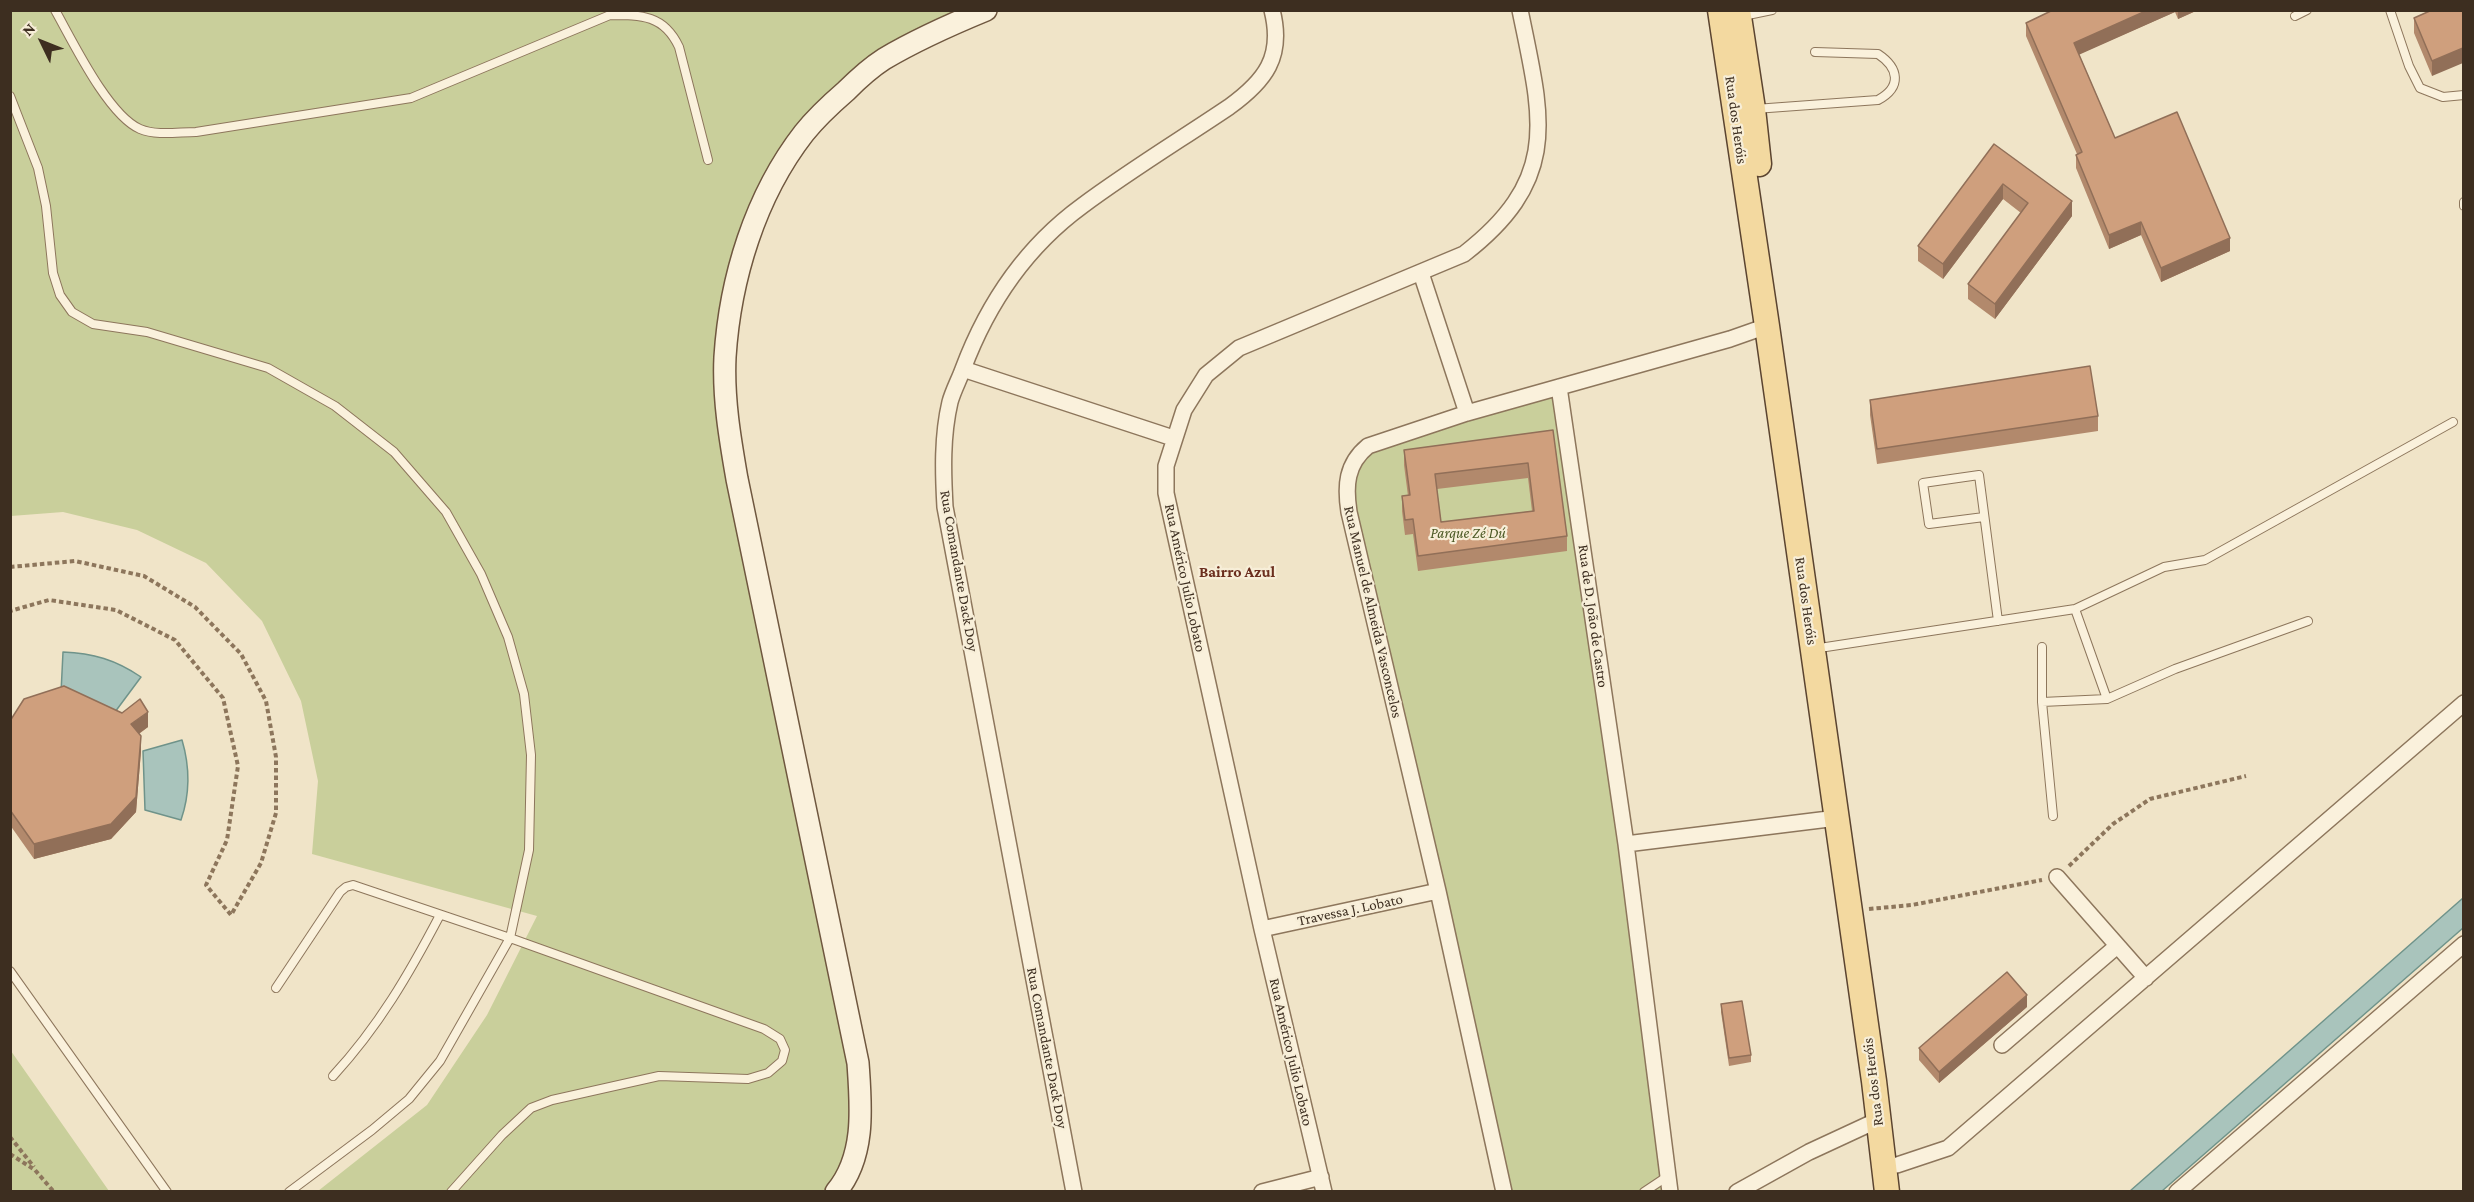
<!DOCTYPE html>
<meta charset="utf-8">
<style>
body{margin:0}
#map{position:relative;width:2474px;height:1202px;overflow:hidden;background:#f0e4c8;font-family:"Crimson Pro",serif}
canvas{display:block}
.frame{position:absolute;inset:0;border:12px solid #3d2e20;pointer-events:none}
.north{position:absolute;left:12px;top:12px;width:60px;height:60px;-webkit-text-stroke:4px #f7eed8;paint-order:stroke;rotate:313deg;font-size:16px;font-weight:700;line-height:24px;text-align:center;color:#3d2e20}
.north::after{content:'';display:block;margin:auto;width:21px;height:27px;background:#3d2e20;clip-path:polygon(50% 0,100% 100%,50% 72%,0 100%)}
</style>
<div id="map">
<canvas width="2474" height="1202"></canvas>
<div class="frame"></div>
<div class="north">N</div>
</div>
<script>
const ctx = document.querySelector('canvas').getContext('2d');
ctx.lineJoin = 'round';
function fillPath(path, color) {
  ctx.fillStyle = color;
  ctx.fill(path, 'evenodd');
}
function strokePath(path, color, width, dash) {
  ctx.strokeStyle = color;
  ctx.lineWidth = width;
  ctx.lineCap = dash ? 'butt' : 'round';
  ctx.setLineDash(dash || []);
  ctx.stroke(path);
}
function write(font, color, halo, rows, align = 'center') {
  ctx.font = font + ' "Crimson Pro",serif';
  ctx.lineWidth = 4.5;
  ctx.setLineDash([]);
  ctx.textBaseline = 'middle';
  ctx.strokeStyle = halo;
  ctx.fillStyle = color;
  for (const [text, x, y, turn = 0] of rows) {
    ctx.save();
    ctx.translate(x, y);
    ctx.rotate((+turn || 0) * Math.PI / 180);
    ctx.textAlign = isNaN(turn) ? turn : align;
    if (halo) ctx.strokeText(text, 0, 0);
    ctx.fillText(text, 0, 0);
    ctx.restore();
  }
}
fillPath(new Path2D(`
 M11,11H986L854,83L767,194L725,358L860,1110L835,1191H318L427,1105L487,1015L537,916L312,854L318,781L301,701L262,621L206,563L137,530L63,512L11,516Z
 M1559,387L1670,1191H1504L1347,479L1359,454Z
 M11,1051L109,1191H11Z`), '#c9cf9b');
const water = new Path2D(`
 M63,652C93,653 116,660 141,677L115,712L61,693Z
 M182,740C190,767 190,794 181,820L145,810L143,751Z
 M2463,898V928L2162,1191H2130Z`);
fillPath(water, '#a9c4bc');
strokePath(water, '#6f938a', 1.5);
const lane = new Path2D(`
 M55,10C73,42 108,115 140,129C157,136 178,132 196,132L411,98L610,15C642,15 664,15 679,47L708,160
 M2390,10L2409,66L2420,88L2443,97L2464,95
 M1743,16L1772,10
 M2295,16L2307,10
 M10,96L38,168L46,206L53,273L60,295L72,312L93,324L147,332L268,368L335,406L394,452L446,512L481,574L508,637L524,694L531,755L529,850L510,938L440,1061L409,1099L372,1130L289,1192
 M1755,109L1878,100C1902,87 1899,68 1878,54L1815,52
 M2464,202V206
 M1984,517L1929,524L1923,483L1979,475L1998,621
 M2075,609L2107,699
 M1826,647L2075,609L2164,567L2205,560L2453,422
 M2042,647V702L2053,816
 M2042,702L2107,699L2175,669L2308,621
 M10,971L167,1192
 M276,988L340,892L346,887L353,885L510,938L764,1029L780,1039L785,1050L782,1061L768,1073L748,1079L659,1076L552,1100L531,1108L502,1135L451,1192
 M333,1076C379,1026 409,974 440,915
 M1644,1192L1668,1176`);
const street = new Path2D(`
 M1421,273L1467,413
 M963,369L1173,438
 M1559,387L1626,844L1670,1192
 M1626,844L1837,818
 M2057,877L2146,978
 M1262,929L1438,891
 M2002,1045L2117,946
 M1897,1165L1948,1148L2464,703
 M1074,1192L945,507C943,472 942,436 950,402C953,391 959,380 963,369C987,305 1026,247 1082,206C1129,171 1180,140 1229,107C1265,81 1284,57 1272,10
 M1262,1192L1321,1177
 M1324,1192L1262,929L1166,493V466L1184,410L1206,375L1239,348L1464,254C1562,178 1542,118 1520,10
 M1504,1192L1438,891L1349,512C1345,486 1346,464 1368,446L1467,413L1730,339L1767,326
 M1737,1192L1809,1152L1878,1120
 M2177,1192L2464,944`);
const secondary = new Path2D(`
 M836,1192C866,1156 861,1106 858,1063L737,479C730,439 723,398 725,357C730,279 755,196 804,133C816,118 831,104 846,91C857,80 870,68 884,59C916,40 952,24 986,10`);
const primary = new Path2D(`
 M1720,10L1767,326L1874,1081L1887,1192
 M1738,10L1753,109L1759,164`);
strokePath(lane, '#8d765c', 10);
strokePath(street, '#8d765c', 18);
strokePath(secondary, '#6f573f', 24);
strokePath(primary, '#5b4430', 27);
strokePath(new Path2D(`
 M10,567L75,561L144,576L195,607L241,654L266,701L276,757V813L261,863L231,915L206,885L227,840L238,766L223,698L175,640L116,610L49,600L10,611
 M2069,866L2113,824L2150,799L2246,776
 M1869,909L1912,905L2042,880
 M10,1137L34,1167
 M10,1154L35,1170L54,1192`), '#8d765c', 4, [4.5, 3]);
strokePath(lane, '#faf1dc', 8);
strokePath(street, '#faf1dc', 15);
strokePath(secondary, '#faf1dc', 21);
strokePath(primary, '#f3d9a0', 24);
fillPath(new Path2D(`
 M2053,10H2198L2178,19L2175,12L2079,54L2115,138L2230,251L2161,282L2141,235L2109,249L2076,168V155L2077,154L2026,36V23Z
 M2463,10L2432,76L2414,33V18Z
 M1994,144L2072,216L1995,319L1968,299V284L2021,213L2003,199L1943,279L1918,261V246Z
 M1870,400L2098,416V431L1877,464L1870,415Z
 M1553,430L1567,536V551L1418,571L1413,534L1405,535L1402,511V496H1408L1404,465V450ZM1528,478L1532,511L1441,522L1437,489Z
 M10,721L148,727L139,734L141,751L136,812L111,839L34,859L10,825Z
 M1721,1004L1751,1055V1062L1729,1066L1721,1012Z
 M2027,1007L1939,1083L1919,1060V1048Z`), '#b2896c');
fillPath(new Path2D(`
 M2148,10H2175V12L2074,57V43Z
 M2178,10H2198L2178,19Z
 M2463,48V63L2432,76V61Z
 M2003,184V199L1943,279V264Z
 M2072,201V216L1995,319V304Z
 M2141,222V235L2109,249V235Z
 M2230,238V251L2161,282V268Z
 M148,712V727L131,739V724Z
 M141,736V751L136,812L111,839L34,859V844Z
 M2027,995V1007L1939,1083V1072Z`), '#916f58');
const building = new Path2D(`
 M2053,10H2148L2074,43L2115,138L2177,112L2230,238L2161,268L2141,222L2109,235L2076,155L2082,152L2026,23Z
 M2432,10H2463V48L2432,61L2414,18Z
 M1994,144L2072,201L1995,304L1968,284L2028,203L2003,184L1943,264L1918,246Z
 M2090,366L2098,416L1877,449L1870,400Z
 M1553,430L1567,536L1418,556L1413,519L1405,520L1402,496L1410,495L1404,450ZM1528,463L1534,511L1441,522L1435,474Z
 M64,686L122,713L140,699L148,712L131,724L141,736L136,797L111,824L34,844L10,810V721L24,699Z
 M2007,972L2027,995L1939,1072L1919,1048Z
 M1742,1001L1751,1055L1729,1058L1721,1004Z`);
fillPath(building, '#cf9f7d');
strokePath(building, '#916f58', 1.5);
write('15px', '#3d2e20', '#f7eed8', [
 ["Rua dos Heróis",1736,120,82],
 ["Rua Comandante Dack Doy",959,571,80],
 ["Rua Américo Julio Lobato",1185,578,78],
 ["Rua dos Heróis",1806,601,82],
 ["Rua Manuel de Almeida Vasconcelos",1373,612,77],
 ["Rua de D. João de Castro",1593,616,82],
 ["Travessa J. Lobato",1350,910,-12],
 ["Rua Comandante Dack Doy",1047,1048,79],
 ["Rua Américo Julio Lobato",1291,1052,77],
 ["Rua dos Heróis",1873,1082,-97]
]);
write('italic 15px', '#4d5a26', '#f7eed8', [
 ["Parque Zé Dú",1468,533]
]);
write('bold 16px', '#6b2e1e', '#f7eed8', [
 ["Bairro Azul",1237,572]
]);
</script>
